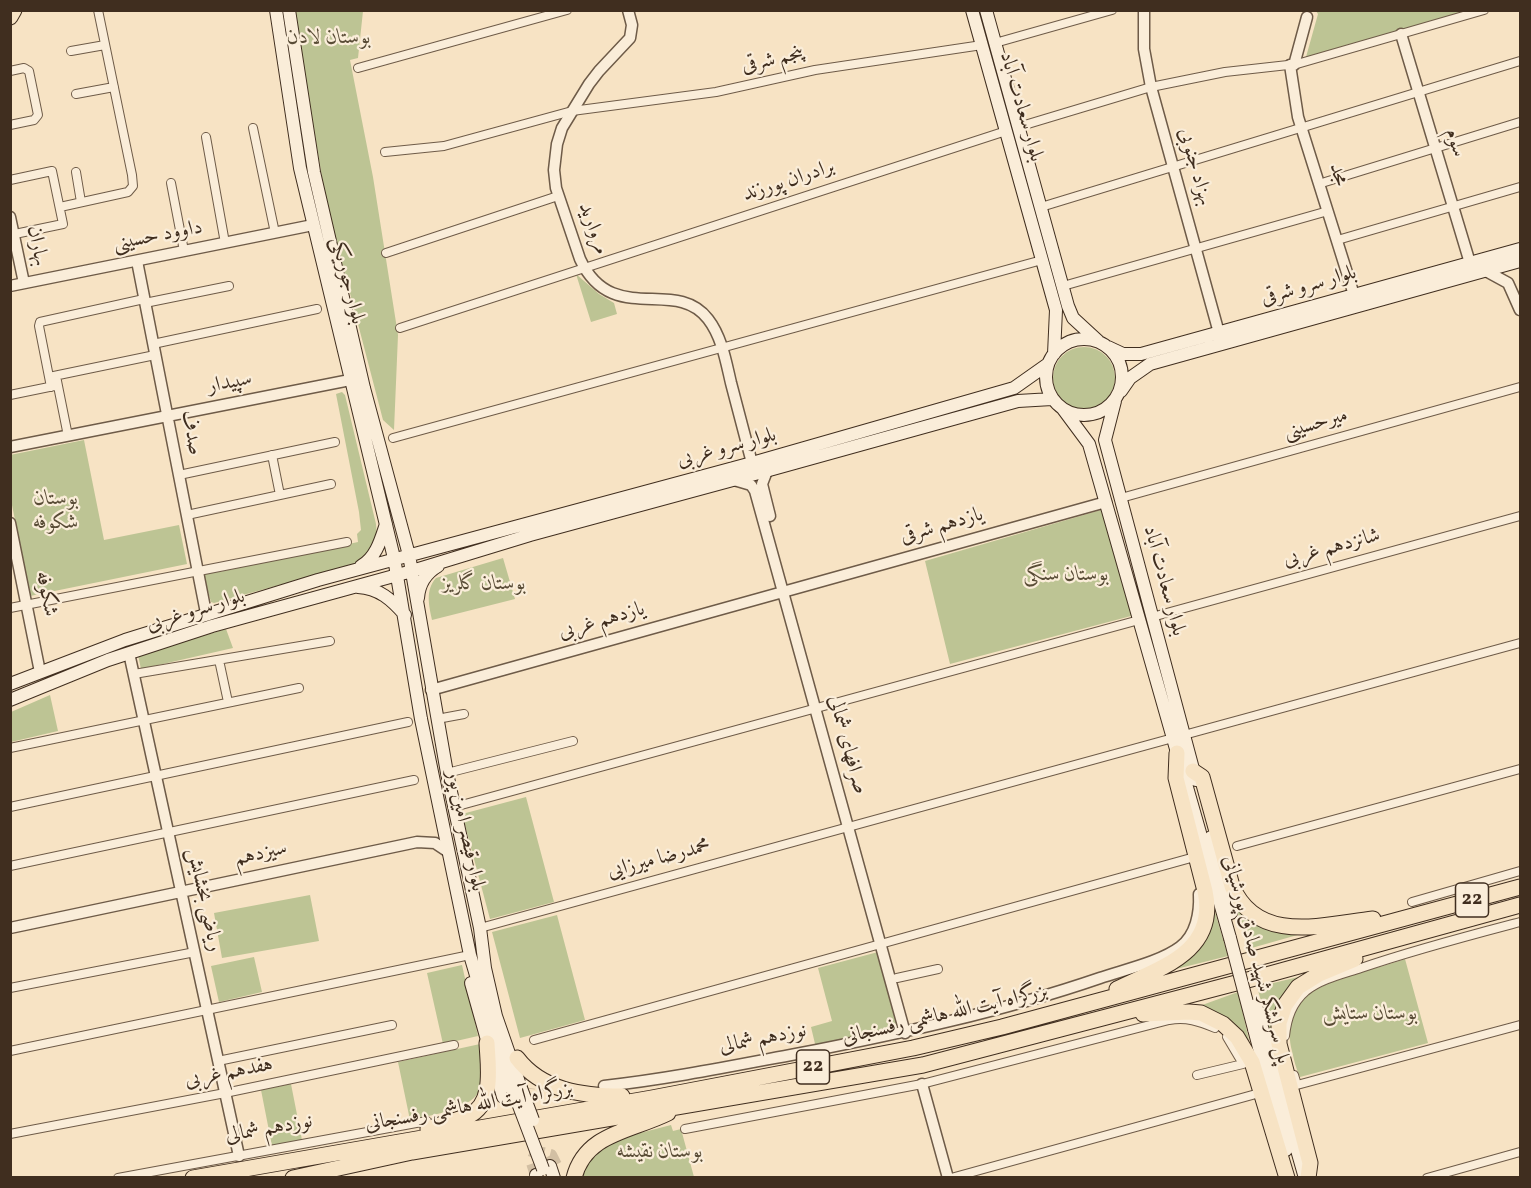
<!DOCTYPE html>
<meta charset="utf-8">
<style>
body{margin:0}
#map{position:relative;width:1531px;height:1188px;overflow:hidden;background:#f7e3c4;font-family:Vollkorn,serif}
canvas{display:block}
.frame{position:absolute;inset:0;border:12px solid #402e1f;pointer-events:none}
</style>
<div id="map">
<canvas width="1531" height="1188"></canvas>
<div class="frame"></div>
</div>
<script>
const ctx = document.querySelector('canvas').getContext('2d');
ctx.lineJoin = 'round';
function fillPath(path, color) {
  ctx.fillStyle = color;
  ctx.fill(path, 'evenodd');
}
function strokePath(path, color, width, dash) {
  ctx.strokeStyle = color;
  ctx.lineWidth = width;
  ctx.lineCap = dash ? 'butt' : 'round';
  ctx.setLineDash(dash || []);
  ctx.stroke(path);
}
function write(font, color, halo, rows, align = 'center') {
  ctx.font = font + ' Vollkorn,Amiri,serif';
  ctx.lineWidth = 4.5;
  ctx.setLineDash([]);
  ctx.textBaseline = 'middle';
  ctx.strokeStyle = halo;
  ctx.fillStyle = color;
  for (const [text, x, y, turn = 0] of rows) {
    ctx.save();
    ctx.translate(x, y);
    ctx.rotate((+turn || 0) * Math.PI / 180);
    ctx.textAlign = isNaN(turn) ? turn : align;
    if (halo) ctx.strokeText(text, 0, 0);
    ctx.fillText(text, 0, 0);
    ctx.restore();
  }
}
fillPath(new Path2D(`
 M294,11H363L358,58L350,60L373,177L398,335L394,430L383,420L326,201Z
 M1316,11H1476L1306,57L1318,14Z
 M576,274L599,294L614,303L617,314L591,322Z
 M1053 378a31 31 0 1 1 62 0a31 31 0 1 1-62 0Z
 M342,392L345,395L376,524L377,538L363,562L214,603L211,602L203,574L215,570L219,572L358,542L357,534L361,530L359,512L336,394Z
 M84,440L104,540L179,525L187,564L30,596L11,500L10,455Z
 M1101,510L1132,614L1131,616L950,664L925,561Z
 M503,558L515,599L432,620C429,606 425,590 436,578Z
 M226,629L233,648L141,669L138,655Z
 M50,695L58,731L11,742V712Z
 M526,797L554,902L490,919L462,814Z
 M310,895L319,941L222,958L214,913Z
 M1234,900L1301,934L1248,949Z
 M1214,909L1228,956L1172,970Z
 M557,915L585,1020L520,1038L492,932Z
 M878,952L898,1025L894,1030L816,1048L811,1027L832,1021L818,968Z
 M254,957L262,992L219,1002L211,966Z
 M1405,959L1428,1043L1300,1077C1296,1069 1294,1060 1292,1051C1286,1031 1292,1005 1310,993C1331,979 1379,968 1405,959Z
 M462,965L478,1036L443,1044L427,973Z
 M1298,977L1277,1005L1270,1032L1257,987Z
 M1238,992L1251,1049L1194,1008Z
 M480,1044C481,1057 484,1074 481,1087C474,1110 430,1115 410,1120L398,1062Z
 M291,1084L302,1140L272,1146L261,1090Z
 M671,1125L673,1131L681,1129L694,1177L580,1178L592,1157L617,1139Z`), '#bdc494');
strokePath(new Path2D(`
 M503,1097L507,1101L520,1102L528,1096L529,1088
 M536,1175L532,1163L534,1157L543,1153L551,1155L558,1169`), '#d2bfa3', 12, [12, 6]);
const minor = new Path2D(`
 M995,43L1112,10
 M71,51L105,45
 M358,68L567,10
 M10,71L24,68L29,71L38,115L34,120L10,125
 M76,94L114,87
 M1018,127L1151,87L1225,72L1297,64L1484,10
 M253,128L275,233
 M206,137L225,243
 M385,152L444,146L572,111L716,92L815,70L982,45
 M76,172L81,202
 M10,180L52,171L63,224L10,235
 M1325,182L1520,122
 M171,183L184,251
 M60,207L128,192L133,186L132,175L98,10
 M1041,207L1520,61
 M1341,239L1520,187
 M386,253L558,196
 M1063,286L1328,211
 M145,303L229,286
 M400,328L1006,131
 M153,344L317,309
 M56,376L68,436
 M49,377L155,355
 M51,387L39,326L40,322L144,299
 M10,395L54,386
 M393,438L1042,260
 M272,455L280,495
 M179,475L335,442
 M1121,498L1520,387
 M187,515L331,484
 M10,608L347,542
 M1152,617L1520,516
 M219,660L228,702
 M134,674L330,641
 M437,719L464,714
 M1184,735L1520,643
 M10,748L299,688
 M447,773L573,741
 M10,807L408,722
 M454,807L1139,620
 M1237,846L1520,769
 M10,866L414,780
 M1412,902L1520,871
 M480,928L1173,738
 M897,978L938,969
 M10,988L195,952
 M1285,1036C1287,1018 1292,1003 1306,991C1321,979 1343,974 1361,968C1413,950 1467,936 1520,922
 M534,1040L1191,858
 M10,1051L470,955
 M218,1061L392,1025
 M1197,1075L1243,1064L1227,1037
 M1294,1075L1297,1085L1520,1025
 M685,1129L922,1084L1169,1020C1186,1017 1199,1021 1215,1028
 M10,1134L225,1093L454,1045
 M118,1178L427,1121
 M951,1178L1256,1094
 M1427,1178L1520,1152`);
const tertiary = new Path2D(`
 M628,10L632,25L630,38L599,71L589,84L562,128L557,144L554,170L556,188L580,259C612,328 675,276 708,319C722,337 726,362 731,383C738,410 745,436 752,463
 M1144,10V49L1151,87L1219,333
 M1401,34L1470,263
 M1290,65L1298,117L1354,295
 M1294,65L1307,17
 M10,217L24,283
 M137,261L206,613
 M1486,271L1508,283L1520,310
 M10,286L313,225
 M10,447L350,380
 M767,471L762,484L770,516
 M734,480L751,485L755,491L905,1033
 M10,523L40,672
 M129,653L239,1156
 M431,690L1106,502
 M10,928L417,842L435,843L447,851
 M922,1084L948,1178
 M604,1086C668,1079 732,1066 796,1054C898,1034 1001,1012 1100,978C1123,970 1160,962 1180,947C1196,935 1200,913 1199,894`);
const secondary = new Path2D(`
 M276,10L300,168L394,558L421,719L470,955L499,1053L513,1090
 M289,10L314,172L364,388L409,555L447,773L480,928L485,968L496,1016L521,1088
 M972,10L1056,310L1054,354
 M986,10L1068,306L1073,318L1098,341
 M1046 377a38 38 0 1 1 76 0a38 38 0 1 1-76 0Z
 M1108,347L1123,354H1141L1520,249
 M1121,391L1130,378L1150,364L1520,261
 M1115,401L1105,440L1196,780
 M1063,409L1089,444L1230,938
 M361,566C376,558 381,539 386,524
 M358,587C379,588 392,600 405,615
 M418,598C419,584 426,573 438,566
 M10,684L125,640L318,580L752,463L1014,388L1048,364
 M10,700L108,660L212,626L412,571L530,535L755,474L1018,401L1052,399
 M1211,837L1231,913
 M471,983L503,1097
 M1262,1027L1305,1178
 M1254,1029L1286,1150
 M550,1166L554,1178
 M536,1175L537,1178`);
const trunk = new Path2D(`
 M10,17L14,10
 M1193,771L1202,777L1232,886C1257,945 1323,925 1373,919
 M1117,989C1160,968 1218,952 1205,891L1176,778L1177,753
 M1143,1014L1189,1012L1201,1013L1223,1024L1237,1037L1252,1062L1287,1178
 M517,1058C542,1091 583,1096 622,1096
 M428,1129C441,1124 455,1121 468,1116C495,1104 488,1066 487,1043
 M193,1178L652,1098L913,1048L1002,1027L1520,887
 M293,1178L412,1152L923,1065L1259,977L1520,905
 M574,1178C585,1133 632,1131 668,1113
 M1308,1178L1310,1163L1279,1044V1023L1285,1005L1298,987L1319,974L1355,959`);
strokePath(minor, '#6e5b48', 10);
strokePath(tertiary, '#6e5b48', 13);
strokePath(secondary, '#402e1f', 14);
strokePath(trunk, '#402e1f', 17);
strokePath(minor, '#faedd9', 8);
strokePath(tertiary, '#faedd9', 10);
strokePath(secondary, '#faedd9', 12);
strokePath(trunk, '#f7e3c4', 15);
const secondaryBridge = new Path2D(`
 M1230,938L1254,1029
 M1256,1005L1262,1027
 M521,1088L533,1120
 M513,1090L543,1169`);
strokePath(secondaryBridge, '#402e1f', 14, []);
strokePath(secondaryBridge, '#faedd9', 12);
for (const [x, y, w] of [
 [1472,900,33],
 [813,1067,33]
]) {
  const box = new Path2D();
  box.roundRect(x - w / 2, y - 17, w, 34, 4.5);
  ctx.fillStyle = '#faedd9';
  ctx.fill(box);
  strokePath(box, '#402e1f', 1.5);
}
write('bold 20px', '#402e1f', null, [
 ["22",1472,900],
 ["22",813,1067]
]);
write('italic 21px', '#594c36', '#faedd9', [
 ["بوستان لادن",329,39],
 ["بوستان",56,500],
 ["شکوفه",56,524],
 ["بوستان سنگی",1066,576],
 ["بوستان گلریز",484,585],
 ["بوستان ستایش",1370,1015],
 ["بوستان نقیشه",660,1153]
]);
write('21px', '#402e1f', '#faedd9', [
 ["پنجم شرقی",773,61,-13],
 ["بلوار سعادت آباد",1020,107,74],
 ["سوم",1454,143,73],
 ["بهزاد جنوبی",1194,167,74],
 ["مجد",1337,175,73],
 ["برادران پورزند",789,182,-18],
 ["مروارید",592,229,70],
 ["داوود حسینی",158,237,-11],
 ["بهاران",36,246,79],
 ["بلوار جوریکی",346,281,76],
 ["بلوار سرو شرقی",1309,287,-16],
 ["سپیدار",230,384,-11],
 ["میرحسینی",1316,425,-16],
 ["صدف",190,433,79],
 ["بلوار سرو غربی",727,449,-15],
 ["یازدهم شرقی",942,527,-16],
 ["شانزدهم غربی",1332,549,-15],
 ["بلوار سعادت آباد",1163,581,75],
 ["شکوفه",45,594,79],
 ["بلوار سرو غربی",196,612,-17],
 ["یازدهم غربی",602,622,-16],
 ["صرافهای شمالی",846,745,75],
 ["بلوار قیصر امین پور",464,831,78],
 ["سیزدهم",261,855,-13],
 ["محمدرضا میرزایی",659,860,-15],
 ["ریاضی بخشایش",203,900,78],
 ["پل سرلشکر شهید صادق پورشیانی",1255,960,75],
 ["بزرگراه آیت الله هاشمی رفسنجانی",945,1016,-13],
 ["نوزدهم شمالی",763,1040,-11],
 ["هفدهم غربی",229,1074,-11],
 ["بزرگراه آیت الله هاشمی رفسنجانی",469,1108,-10],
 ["نوزدهم شمالی",269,1130,-10]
]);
</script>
